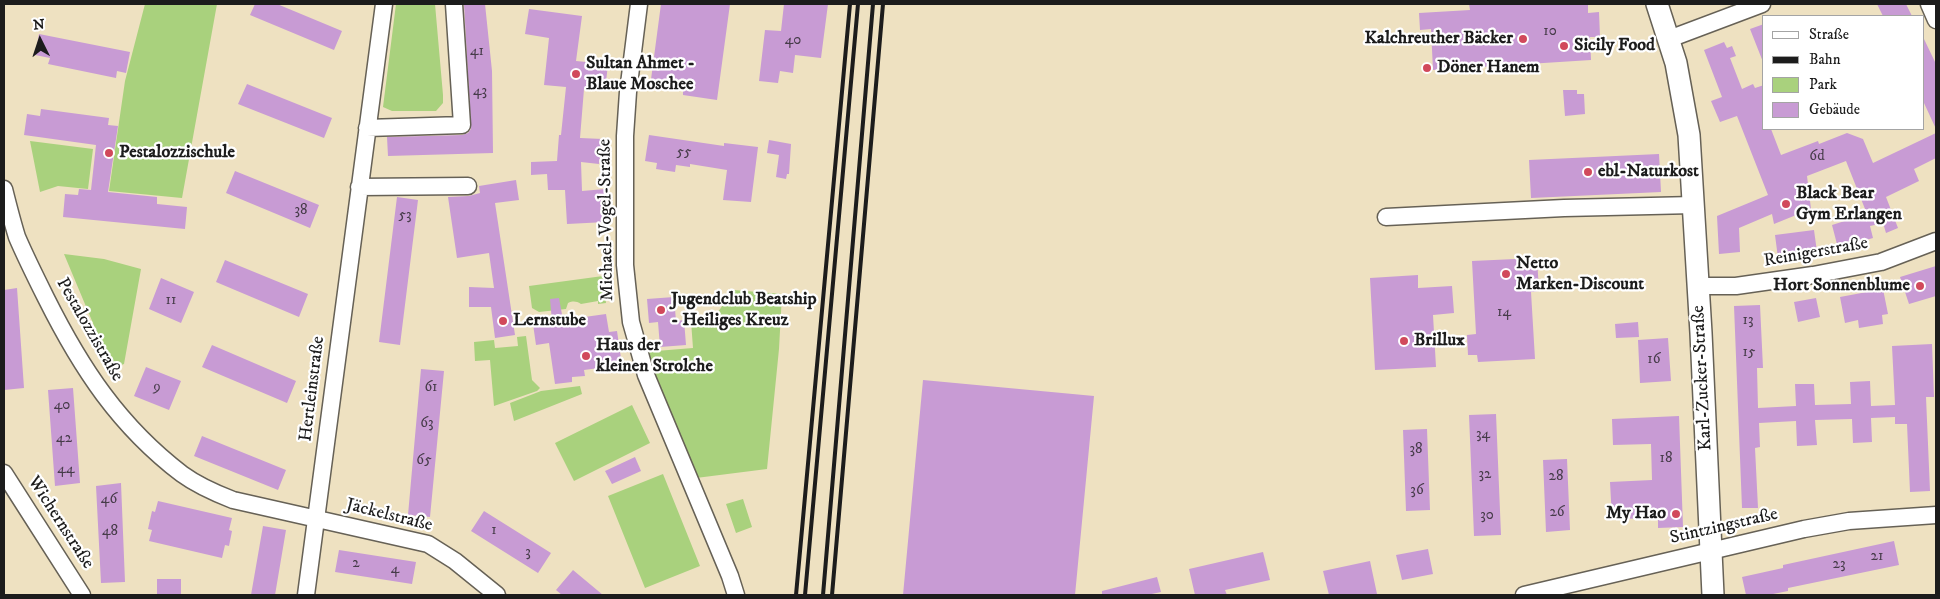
<!DOCTYPE html>
<meta charset="utf-8">
<style>
body{margin:0}
#map{position:relative;width:1940px;height:599px;overflow:hidden;background:#eee1c1;font-family:"IM FELL DW Pica",serif}
canvas{display:block}
.frame{position:absolute;inset:0;border:5px solid #1c1c1c;pointer-events:none}
.legend{position:absolute;left:1762px;top:15px;width:162px;height:115px;box-sizing:border-box;background:#fff;border:1px solid #a4a4a4;margin:0;padding:6px 9px;list-style:none;font-size:15px;color:#1c1c1c}
.legend li{display:flex;align-items:center;gap:10px;height:25px}
.legend b{width:25px;border:1px solid #a4a4a4}
.north{position:absolute;left:15px;top:15px;width:50px;height:50px;-webkit-text-stroke:4px #fff;paint-order:stroke;rotate:356deg;font-size:14px;font-weight:700;line-height:20px;text-align:center;color:#1c1c1c}
.north::after{content:'';display:block;margin:auto;width:18px;height:22px;background:#1c1c1c;clip-path:polygon(50% 0,100% 100%,50% 72%,0 100%)}
</style>
<div id="map">
<canvas width="1940" height="599"></canvas>
<div class="frame"></div>
<ul class="legend">
<li><b style="height:6px;background:#fff"></b>Straße</li>
<li><b style="height:6px;background:#1c1c1c"></b>Bahn</li>
<li><b style="height:14px;background:#a9d17d"></b>Park</li>
<li><b style="height:14px;background:#c89bd4"></b>Gebäude</li>
</ul>
<div class="north">N</div>
</div>
<script>
const ctx = document.querySelector('canvas').getContext('2d');
ctx.lineJoin = 'round';
function fillPath(path, color) {
  ctx.fillStyle = color;
  ctx.fill(path, 'evenodd');
}
function strokePath(path, color, width, dash) {
  ctx.strokeStyle = color;
  ctx.lineWidth = width;
  ctx.lineCap = dash ? 'butt' : 'round';
  ctx.setLineDash(dash || []);
  ctx.stroke(path);
}
function write(font, color, halo, rows, align = 'center') {
  ctx.font = font + ' "IM FELL DW Pica",serif';
  ctx.lineWidth = 4.5;
  ctx.setLineDash([]);
  ctx.textBaseline = 'middle';
  ctx.strokeStyle = halo;
  ctx.fillStyle = color;
  for (const [text, x, y, turn = 0] of rows) {
    ctx.save();
    ctx.translate(x, y);
    ctx.rotate((+turn || 0) * Math.PI / 180);
    ctx.textAlign = isNaN(turn) ? turn : align;
    if (halo) ctx.strokeText(text, 0, 0);
    ctx.fillText(text, 0, 0);
    ctx.restore();
  }
}
fillPath(new Path2D(`
 M145,4H217L182,198L109,191L125,81Z
 M396,4H435L443,95V103L436,111H392L383,107Z
 M30,141L93,149L88,189L58,186L40,192Z
 M64,254L104,259L141,269L124,364L115,367L108,359Z
 M603,276L606,303L598,304V301L581,304C576,301 573,301 568,303L566,309L539,312L532,308L529,286Z
 M734,290L782,294L779,349L767,469L696,478L644,352L693,348L691,321L712,320Z
 M526,336L532,380L540,388L537,391L494,406L490,360L475,361L474,342L494,340L495,348L518,346L517,337Z
 M580,386L582,394L514,421L510,403L541,391Z
 M632,405L650,443L574,481L555,443Z
 M663,474L700,566L645,588L608,496Z
 M743,499L752,527L736,533L726,504Z`), '#a9d17d');
fillPath(new Path2D(`
 M255,4H277L342,31L334,50L250,15Z
 M464,4H485L492,71L493,153L388,156L387,137L462,135L468,133L471,129Z
 M661,4H730L717,100L683,95V91L650,87Z
 M784,4H828L821,58L795,55L793,73L780,71L778,83L759,81L765,30L781,31Z
 M1469,4H1588V13L1599,12L1600,37H1590L1591,60L1433,70L1431,29L1420,30L1419,13L1470,10Z
 M1877,4H1906L1912,16H1883Z
 M529,9L582,16L576,61L608,64L605,91L584,89L580,138L603,139L599,164L581,162L582,191L605,189L606,222L567,224L565,190H548L547,174L531,175V162L557,161L559,135H561L566,87L544,85L549,38L525,34Z
 M1764,24V62H1763L1750,29Z
 M39,34L130,52L126,73L117,71L116,78L48,64L50,58L35,55Z
 M1924,39L1936,64V129L1924,103Z
 M1724,42L1727,48L1732,46L1736,56L1730,58L1742,89L1753,84L1755,88L1764,85V129H1771L1781,155L1818,141L1819,144L1847,133L1863,139L1873,163L1936,133V158L1914,169L1919,181L1886,197L1898,228L1886,233L1883,223L1870,226L1873,238L1838,248L1832,225L1867,214L1846,161L1807,176L1811,209L1774,224L1772,214L1739,228L1740,252L1719,254L1717,216L1768,195L1737,116L1720,122L1711,101L1722,97L1704,50Z
 M247,84L332,118L324,138L238,104Z
 M1563,90H1577V94H1584L1585,114L1565,116Z
 M41,109L109,118L108,125L118,126L108,192L157,197V204L187,207L185,229L63,217L65,194L78,195L79,189L91,190L96,145L24,135L27,114L40,116Z
 M649,135L724,146V143L758,147L751,202L723,200L727,170L690,164V167L676,165L675,172L656,169L657,163L645,161Z
 M769,140L791,144L789,174H787L786,179L776,177L779,155L767,153Z
 M1659,154L1661,192L1531,198L1529,160Z
 M235,171L319,205L310,228L226,193Z
 M516,180L519,200L495,203L515,335L495,338L491,307H469V287L494,288L489,253L457,258L448,197L469,196L480,193L479,186Z
 M397,197L418,200L400,345L379,342Z
 M1814,230L1817,252L1778,258L1775,235Z
 M1537,258L1539,291L1531,292L1535,359L1478,362L1477,355H1468L1467,335L1476,334L1472,261Z
 M225,260L308,294L299,317L216,282Z
 M1936,266V296L1909,304L1900,277Z
 M1418,275V288L1452,286L1454,313L1433,315L1436,367L1375,370L1370,278Z
 M161,278L194,292L181,323L149,309Z
 M17,288L24,388L4,390V290Z
 M1883,289L1888,314L1882,315L1883,324L1859,328L1858,320L1845,323L1840,297Z
 M674,297L676,321L684,320L686,345L660,347L658,322L649,323L647,299Z
 M559,298L563,320L606,314L609,332L617,331L622,365L584,370L585,376L572,377V382L555,384L549,343L536,345L533,324L552,321L550,299Z
 M1816,298L1820,317L1798,322L1794,302Z
 M1760,305L1763,368H1757L1758,408L1796,406L1795,384H1814L1815,405L1851,404L1850,382L1870,381L1871,406L1895,405L1892,346L1932,344L1934,397H1926L1930,491L1910,492L1907,424H1895V417L1871,418L1872,442L1853,443L1852,419L1815,420L1817,445L1797,446L1796,421L1759,423L1760,447L1755,448L1758,508H1742L1734,306Z
 M1638,322L1639,337L1616,338L1615,324Z
 M1668,338L1671,381L1640,383L1638,340Z
 M212,345L296,381L287,403L202,367Z
 M146,367L181,381L169,410L134,396Z
 M421,369L444,371L430,517L408,515Z
 M923,380L1094,396L1075,595H903Z
 M73,388L80,483L55,486L48,390Z
 M1496,414L1501,535L1474,536L1469,415Z
 M1679,416L1683,527L1658,528V518L1612,519L1610,482L1652,480L1651,444L1613,445L1612,419Z
 M1427,429L1430,510L1406,511L1403,430Z
 M202,436L286,470L278,490L194,456Z
 M635,457L641,471L612,484L605,471Z
 M1567,459L1570,530L1546,532L1543,460Z
 M121,483L125,582L101,583L96,486Z
 M158,501L232,518L229,530L232,531L229,546L225,545L222,558L149,541L152,530L148,529L152,511L155,512Z
 M484,511L551,553L538,573L471,531Z
 M263,526L286,530L275,595H251Z
 M1894,541L1899,565L1788,588V591L1768,595H1746L1742,577L1783,568V565Z
 M1428,549L1433,574L1402,580L1396,555Z
 M339,550L416,562L412,584L335,572Z
 M1263,552L1270,580L1225,590L1227,595H1195L1189,569Z
 M1370,561L1377,594L1329,595L1323,571Z
 M573,570L603,595H562L556,590Z
 M1157,577L1161,592L1147,595H1102V591Z
 M157,579H181V595H157Z`), '#c89bd4');
const minor = new Path2D(`
 M639,4L628,92L625,136V265L631,322L646,375L730,576L736,595
 M1929,4L1936,20
 M1669,39L1762,4
 M367,128L462,125L454,4
 M359,187L468,186
 M4,189C8,205 12,221 17,237C26,258 36,278 46,298C81,368 119,426 182,474C197,485 215,493 233,500L428,544L455,561L497,595
 M1386,217L1564,208L1694,205
 M1699,286H1736L1813,275L1881,262L1936,241
 M4,473L82,595
 M306,595L384,4
 M1524,595L1804,529L1849,521L1936,515`);
const tertiary = new Path2D(`
 M1657,4L1676,63L1689,135L1701,333L1713,595`);
strokePath(minor, '#666156', 19);
strokePath(tertiary, '#666156', 24);
strokePath(minor, '#fff', 16);
strokePath(tertiary, '#fff', 21);
strokePath(new Path2D(`
 M796,595L850,4
 M805,595L858,4
 M823,595L873,4
 M832,595L883,4`), '#1c1c1c', 4);
for (const [x, y, r, color] of [
 [1523,39,5,"#d1495b"],
 [1564,46,5,"#d1495b"],
 [1427,68,5,"#d1495b"],
 [576,74,5,"#d1495b"],
 [109,153,5,"#d1495b"],
 [1588,172,5,"#d1495b"],
 [1786,204,5,"#d1495b"],
 [1506,274,5,"#d1495b"],
 [1920,286,5,"#d1495b"],
 [661,310,5,"#d1495b"],
 [503,321,5,"#d1495b"],
 [1404,341,5,"#d1495b"],
 [586,356,5,"#d1495b"],
 [1676,514,5,"#d1495b"]
]) {
  const dot = new Path2D();
  dot.arc(x, y, r, 0, 2 * Math.PI);
  ctx.fillStyle = color;
  ctx.fill(dot);
  strokePath(dot, '#fff', 2);
}
write('15px', '#473c4a', null, [
 ["10",1550,32],
 ["40",793,41],
 ["41",477,52],
 ["43",480,92],
 ["55",684,153],
 ["6d",1817,157],
 ["38",301,211],
 ["53",405,216],
 ["11",171,301],
 ["14",1504,313],
 ["13",1748,321],
 ["15",1749,353],
 ["16",1654,360],
 ["9",157,388],
 ["61",431,388],
 ["40",62,406],
 ["63",427,424],
 ["34",1483,435],
 ["42",64,439],
 ["38",1416,450],
 ["18",1666,459],
 ["65",424,461],
 ["44",66,470],
 ["32",1485,475],
 ["28",1556,477],
 ["36",1417,491],
 ["46",109,500],
 ["26",1557,513],
 ["30",1487,516],
 ["1",494,531],
 ["48",110,532],
 ["3",528,553],
 ["21",1877,557],
 ["2",356,564],
 ["23",1839,565],
 ["4",395,570]
]);
write('bold 18px', '#1c1c1c', '#fff', [
 ["Kalchreuther Bäcker",1513,39,"right"],
 ["Sicily Food",1574,46],
 ["Sultan Ahmet -",586,64],
 ["Blaue Moschee",586,85],
 ["Döner Hanem",1437,68],
 ["Pestalozzischule",119,153],
 ["ebl-Naturkost",1598,172],
 ["Black Bear",1796,194],
 ["Gym Erlangen",1796,215],
 ["Netto",1516,264],
 ["Marken-Discount",1516,285],
 ["Hort Sonnenblume",1910,286,"right"],
 ["Jugendclub Beatship",671,300],
 ["- Heiliges Kreuz",671,321],
 ["Lernstube",513,321],
 ["Brillux",1414,341],
 ["Haus der",596,346],
 ["kleinen Strolche",596,367],
 ["My Hao",1666,514,"right"]
], 'left');
write('18px', '#1c1c1c', '#fff', [
 ["Michael-Vogel-Straße",607,220,-91],
 ["Reinigerstraße",1816,253,-10],
 ["Pestalozzistraße",89,330,60],
 ["Karl-Zucker-Straße",1703,378,-93],
 ["Hertleinstraße",313,389,-83],
 ["Jäckelstraße",389,516,14],
 ["Wichernstraße",60,523,57],
 ["Stintzingstraße",1724,527,-13]
]);
</script>
